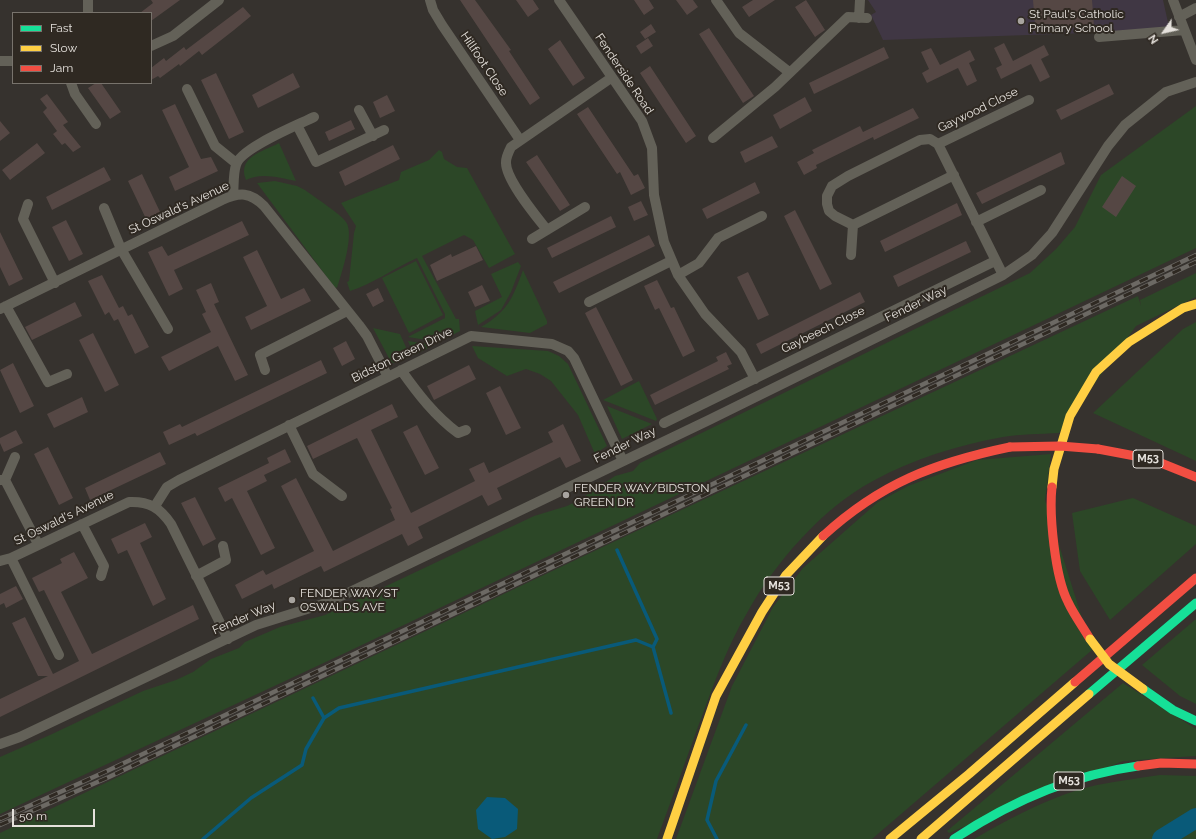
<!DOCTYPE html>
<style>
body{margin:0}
#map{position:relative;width:1196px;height:839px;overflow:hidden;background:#36322e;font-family:Raleway,sans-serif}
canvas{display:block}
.legend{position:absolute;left:12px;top:12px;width:140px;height:72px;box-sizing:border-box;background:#2f2922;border:1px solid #78736c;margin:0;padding:5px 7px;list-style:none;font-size:12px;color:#e5e1dc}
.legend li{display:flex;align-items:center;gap:8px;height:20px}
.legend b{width:20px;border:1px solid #78736c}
.north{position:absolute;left:1144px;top:12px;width:40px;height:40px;-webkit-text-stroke:3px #2f2922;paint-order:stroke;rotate:236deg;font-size:11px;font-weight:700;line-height:16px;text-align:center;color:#e5e1dc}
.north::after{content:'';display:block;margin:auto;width:14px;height:18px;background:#e5e1dc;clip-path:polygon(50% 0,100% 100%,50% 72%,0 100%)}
.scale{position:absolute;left:12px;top:809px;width:83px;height:18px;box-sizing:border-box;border:2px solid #e5e1dc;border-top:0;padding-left:5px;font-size:12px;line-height:14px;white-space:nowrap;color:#e5e1dc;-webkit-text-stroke:3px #2f2922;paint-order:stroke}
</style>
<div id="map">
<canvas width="1196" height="839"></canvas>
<ul class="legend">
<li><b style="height:5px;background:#16e098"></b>Fast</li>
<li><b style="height:5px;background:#ffcf43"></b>Slow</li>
<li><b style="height:5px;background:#f24e42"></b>Jam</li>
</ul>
<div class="north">N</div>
<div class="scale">50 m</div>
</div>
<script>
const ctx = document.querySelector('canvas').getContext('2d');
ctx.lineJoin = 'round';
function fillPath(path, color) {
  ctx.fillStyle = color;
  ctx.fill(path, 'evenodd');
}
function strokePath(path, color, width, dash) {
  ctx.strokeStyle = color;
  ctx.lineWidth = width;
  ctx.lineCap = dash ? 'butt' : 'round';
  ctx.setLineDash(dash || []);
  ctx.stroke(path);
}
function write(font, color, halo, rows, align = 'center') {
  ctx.font = font + ' Raleway,sans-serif';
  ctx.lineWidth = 4;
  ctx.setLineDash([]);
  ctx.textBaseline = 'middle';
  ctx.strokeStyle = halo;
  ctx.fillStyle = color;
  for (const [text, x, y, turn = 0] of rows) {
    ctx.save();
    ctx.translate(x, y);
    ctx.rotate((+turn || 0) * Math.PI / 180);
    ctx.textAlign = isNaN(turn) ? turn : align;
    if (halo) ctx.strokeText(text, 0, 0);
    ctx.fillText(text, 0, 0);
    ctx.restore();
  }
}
fillPath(new Path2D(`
 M868,0H1163L1169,27L1115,32L883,40L871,15L876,12Z`), '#403744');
fillPath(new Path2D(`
 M1196,106V248L345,653L0,814V757L50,735L143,691L176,680L193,672L211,659L239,648L245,642L280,627L325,615L534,516L567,506L579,500L615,476L633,471L640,463L1030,273L1056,249L1075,227L1101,175Z
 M279,143L296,181C280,178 261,172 246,180C237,157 262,152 279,143Z
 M439,150L442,152L444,159L457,167L467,168L515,254L489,268L473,240L464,235L422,256L456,319H459L460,331L439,342L408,337L445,318V314L417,258C394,268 373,284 350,291L347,282L349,281L354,233L356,226L341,203L399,180L401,172L429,160Z
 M275,181L297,186L305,190C314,197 341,214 346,222C355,234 341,275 337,288L336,287L335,288L257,183Z
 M416,261L443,315L409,333L382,278Z
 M518,262L521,266L511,292L501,310L478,325L475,311L502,297L491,274Z
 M523,270L547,321V324L530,333L481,327C507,312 513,298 523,270Z
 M1196,273V297L1136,326L1059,433C1040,434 1021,434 1003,437C958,445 913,459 873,481C823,507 774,564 747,613C726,648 713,687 699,724C685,763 671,801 657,839H0V833L628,535L1138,296L1141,306L1140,300Z
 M1196,322V461L1093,413L1183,329Z
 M373,328L400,334L410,356L394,363L391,362Z
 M408,341L434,345L414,355Z
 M472,346L548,351L559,356L568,364L607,446L595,454L578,415L551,381L540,374L526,369L507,376L478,358Z
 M639,381L657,419L656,421L603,400Z
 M607,406L652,424L622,439Z
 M1051,454L1045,500L1092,650L872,839H676L732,686L773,607L803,568L878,502L908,486L977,460Z
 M1133,498L1196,526V544L1110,620L1080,571L1072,513Z
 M1196,619V704L1180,696L1142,665Z
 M1123,683L1196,729V756L1123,761L949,833L947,831Z
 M1160,775L1196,776V818L1162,839H974C1012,817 1053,795 1097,785C1117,781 1139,778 1160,775Z
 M1196,820V839H1165Z`), '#2c4727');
fillPath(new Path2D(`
 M487,797L505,798L518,809L517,829L505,837L492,839L478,829L476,810Z`), '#095a79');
strokePath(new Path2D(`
 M653,647L671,713
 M313,698L324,718
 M1191,821L1196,828
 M203,839L251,798L302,765L306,749L324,718L339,708L636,640L653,647L657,639L617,550
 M717,839L707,820L716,781L746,725`), '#095a79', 3.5);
strokePath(new Path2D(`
 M1162,839L1196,818`), '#095a79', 20);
fillPath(new Path2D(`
 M151,0H180L151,21V13H140L153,3Z
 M460,0H475L511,50L509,51L540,98L530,105Z
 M516,0H533L539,9L528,17Z
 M634,0H649L654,8L644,15Z
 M676,0H693L698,7L687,15Z
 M753,0H775L749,17L742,7Z
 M806,0L825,30L815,37L795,7Z
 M1033,0H1092L1094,26L1052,29L1051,24L1035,25Z
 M243,7L251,16L234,30L202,55L199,51L180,66L179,64L160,78L158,76L151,80V68L164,58L166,61L184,47L186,50Z
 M651,24L656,32L645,39L640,32Z
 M709,28L754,96L743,103L699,34Z
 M648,38L653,46L641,54L636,46Z
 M560,40L585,78L573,86L548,49Z
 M1004,43L1013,61L1044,45L1049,55L1041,59L1050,77L1040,82L1031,64L1001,79L996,68L1002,65L994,48Z
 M884,47L889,58L814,94L809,83Z
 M931,48L940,65L970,50L975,60L969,63L977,81L967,86L958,68L927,83L922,73L929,69L921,52Z
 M650,66L696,136L686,143L640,73Z
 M216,73L244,132L229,139L201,80Z
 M293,73L300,87L258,108L252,95Z
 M96,83H101L121,112L110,119L88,88Z
 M1109,84L1114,94L1061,120L1056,110Z
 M47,94L68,122L63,125L81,147L73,152L65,143L62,145L53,134L57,131L43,112L47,108L40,99Z
 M387,95L395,111L380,118L373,102Z
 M805,97L812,111L780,129L773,115Z
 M175,104L201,159L211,157L218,171L175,191L169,177L189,167L162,110Z
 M588,107L634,176L638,174L645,188L631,195L620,172L617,174L577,114Z
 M913,108L919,118L874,140L873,137L816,165L817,168L804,175L797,162L814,153L812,150L860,126L863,132Z
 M351,120L355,129L329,141L325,132Z
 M0,121L10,133L0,141Z
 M772,136L778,147L745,163L740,152Z
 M37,143L45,153L10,180L2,170Z
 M393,145L400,159L345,186L339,172Z
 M1061,152L1065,164L982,204L976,193Z
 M537,155L570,205L560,211L526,162Z
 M104,167L111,180L52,210L46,197Z
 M142,174L162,216L148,223L128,181Z
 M1122,176L1136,186L1116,217L1102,207Z
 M755,182L760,193L707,219L702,209Z
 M641,201L648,215L634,221L628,207Z
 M957,203L962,215L885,252L880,241Z
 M795,210L832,284L820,290L784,216Z
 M611,216L616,227L552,258L547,248Z
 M66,220L83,254L69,261L52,227Z
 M242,221L249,235L174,270L183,289L169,296L148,252L162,246L168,256Z
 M0,232L23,279L9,286L0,267Z
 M649,235L655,246L559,293L553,282Z
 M966,241L971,252L898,287L893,276Z
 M476,246L483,260L437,281L430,265L451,254L452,257Z
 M257,250L281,299L304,288L311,301L251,330L245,317L267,306L243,257Z
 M748,272L769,315L758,320L737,277Z
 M102,275L119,308L123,306L128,316L132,314L149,347L135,354L118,319L114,321L109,312L105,315L88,281Z
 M657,280L671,308L674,307L695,351L683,357L659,308L655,310L644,286Z
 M211,283L219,302L214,304L248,375L235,381L218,346L169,371L161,357L211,332L202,314L206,312L196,290Z
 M482,285L490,301L475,307L468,292Z
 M378,288L384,301L373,307L366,294Z
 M860,292L865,302L761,354L756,344Z
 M75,302L82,316L32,340L25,327Z
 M596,307L633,380L621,386L585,313Z
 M93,333L119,385L105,392L79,340Z
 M346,341L355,359L342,366L333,348Z
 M726,352L732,364L727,366L729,369L655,405L650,395L718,361L716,357Z
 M321,360L327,373L197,436L195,433L169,445L163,432L180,424L182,427Z
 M13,363L34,406L20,413L0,370Z
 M469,365L476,379L434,400L427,386Z
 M500,386L521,428L506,435L486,393Z
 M82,397L88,412L54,428L47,414Z
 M392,404L398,417L371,430L411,513L475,481L469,469L484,462L489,473L553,442L548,432L563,424L581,461L566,468L560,457L497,488L502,499L488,506L482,495L418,527L423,538L408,546L402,534L324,572L321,566L274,589L272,584L242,599L235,585L263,570L266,575L314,551L281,486L296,478L333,551L395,520L390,509L392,508L357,438L313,459L307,446Z
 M417,425L439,468L425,475L403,432Z
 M16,430L23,443L4,452L0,443V438Z
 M48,447L73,498L59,505L34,454Z
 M285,449L291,462L264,475L267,481L247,491L275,548L261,555L232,498L225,502L218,488L269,463L267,458Z
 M160,452L166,464L90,500L85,488Z
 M195,497L216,539L203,546L181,503Z
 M145,523L152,537L140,543L166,599L153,606L127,550L118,554L111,539Z
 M74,552L88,578L61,592L92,654L193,605L199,619L0,717V699L48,676H38L12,623L25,617L53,674L79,661L44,590L39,592L32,578L62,563L60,559Z
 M16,586L23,599L6,608L4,603L0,605V594Z`), '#554744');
strokePath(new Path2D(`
 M88,0V13
 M430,0L433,10L442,25L520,140
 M559,0L642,121L652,148L654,195L664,242L678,275L705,314L741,352L755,379
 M716,0L739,33L789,72
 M1173,0L1196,60
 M1179,17L1196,8
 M859,18L860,0
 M1099,37L1184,30
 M151,46L173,36L219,0
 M0,61H13
 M71,83L75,94L96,124
 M187,89L215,146L236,163
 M359,110L373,136
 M297,125L316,162L384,130
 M713,138L775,87L848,17L867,18
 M938,144L1029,100
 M954,175L853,225L835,216L829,211L827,204V196L832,186L848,176L920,140L930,139L938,144L1003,275
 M233,195C234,186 233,174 236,165C240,148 298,125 314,117
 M28,204L23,219L55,283
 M104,208L121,249L168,329
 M976,222L1041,190
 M547,230C536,216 505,179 506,162C506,157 509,151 511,147L611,78
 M532,239L585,207
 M851,255L853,225
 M678,275L699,263L718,238L762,216
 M589,302L671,261
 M6,306L48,382L67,374
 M0,309L222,200C240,192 250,192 264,206L359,325L367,336L388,377
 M265,370L260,355L347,311
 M401,370C418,394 435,416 458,433L466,430
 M664,423L995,261
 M289,425L313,474L342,496
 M0,480H5L38,544
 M5,480L15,457
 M155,506L167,487L179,480L471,336L552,344L568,351L574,358L623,461
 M82,524L104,566L101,576
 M11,558L59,655
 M0,561L11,558L129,502C149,501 160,508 171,524L228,639
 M196,576L226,560L223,546
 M0,744L20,737L256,625L323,604L350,592L709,420L1003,275L1032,255L1052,233L1108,146L1125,125L1166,92L1196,82`), '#636158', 10);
strokePath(new Path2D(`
 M1143,689L1173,710L1196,721
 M1089,694L1196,603
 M954,839C1010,802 1071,775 1138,766`), '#16e098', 9);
strokePath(new Path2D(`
 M1052,487L1054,469L1070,416L1096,372L1129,342L1183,308L1196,304
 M667,839L716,696L762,612L786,575L823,536
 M890,839L969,774L1075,682
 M921,839L1089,694`), '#ffcf43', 9);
strokePath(new Path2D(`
 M1098,449L1151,459L1196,477
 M1052,487C1049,515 1055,577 1068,602C1074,615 1083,627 1090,639
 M823,536C881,483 934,463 1010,447
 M1075,682L1196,578
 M1138,766L1161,763L1196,764`), '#f24e42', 9);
const rail = new Path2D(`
 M0,819L107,771L1196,255
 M0,825L109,777L1196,262`);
strokePath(rail, '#6c6964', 4.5);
strokePath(rail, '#2f2922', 3, [9]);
strokePath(new Path2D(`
 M1090,639L1109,664L1143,689`), '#ffcf43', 9);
strokePath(new Path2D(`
 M1010,447L1060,446L1098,449`), '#f24e42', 9);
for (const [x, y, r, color] of [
 [1021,21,4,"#a8a49f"],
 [566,495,4,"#a8a49f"],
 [292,600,4,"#a8a49f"]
]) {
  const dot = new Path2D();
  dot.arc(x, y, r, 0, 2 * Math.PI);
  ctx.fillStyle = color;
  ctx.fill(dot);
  strokePath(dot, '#2f2922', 1.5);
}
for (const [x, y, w] of [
 [1148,459,30],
 [779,586,30],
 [1069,781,30]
]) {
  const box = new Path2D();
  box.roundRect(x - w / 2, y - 9, w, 18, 3);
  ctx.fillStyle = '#2f2922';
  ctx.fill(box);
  strokePath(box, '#e5e1dc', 1);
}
write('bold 11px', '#e5e1dc', null, [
 ["M53",1148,459],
 ["M53",779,586],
 ["M53",1069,781]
]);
write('12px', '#e5e1dc', '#2f2922', [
 ["St Paul's Catholic",1029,14],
 ["Primary School",1029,28],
 ["FENDER WAY/BIDSTON",574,488],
 ["GREEN DR",574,502],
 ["FENDER WAY/ST",300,593],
 ["OSWALDS AVE",300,607]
], 'left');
write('12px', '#e5e1dc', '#2f2922', [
 ["Hillfoot Close",484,64,56],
 ["Fenderside Road",624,74,56],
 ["Gaywood Close",978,110,-26],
 ["St Oswald's Avenue",179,208,-25],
 ["Fender Way",916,304,-26],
 ["Gaybeech Close",823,330,-26],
 ["Bidston Green Drive",402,355,-26],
 ["Fender Way",625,445,-26],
 ["St Oswald's Avenue",64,518,-26],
 ["Fender Way",244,618,-23]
]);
</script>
